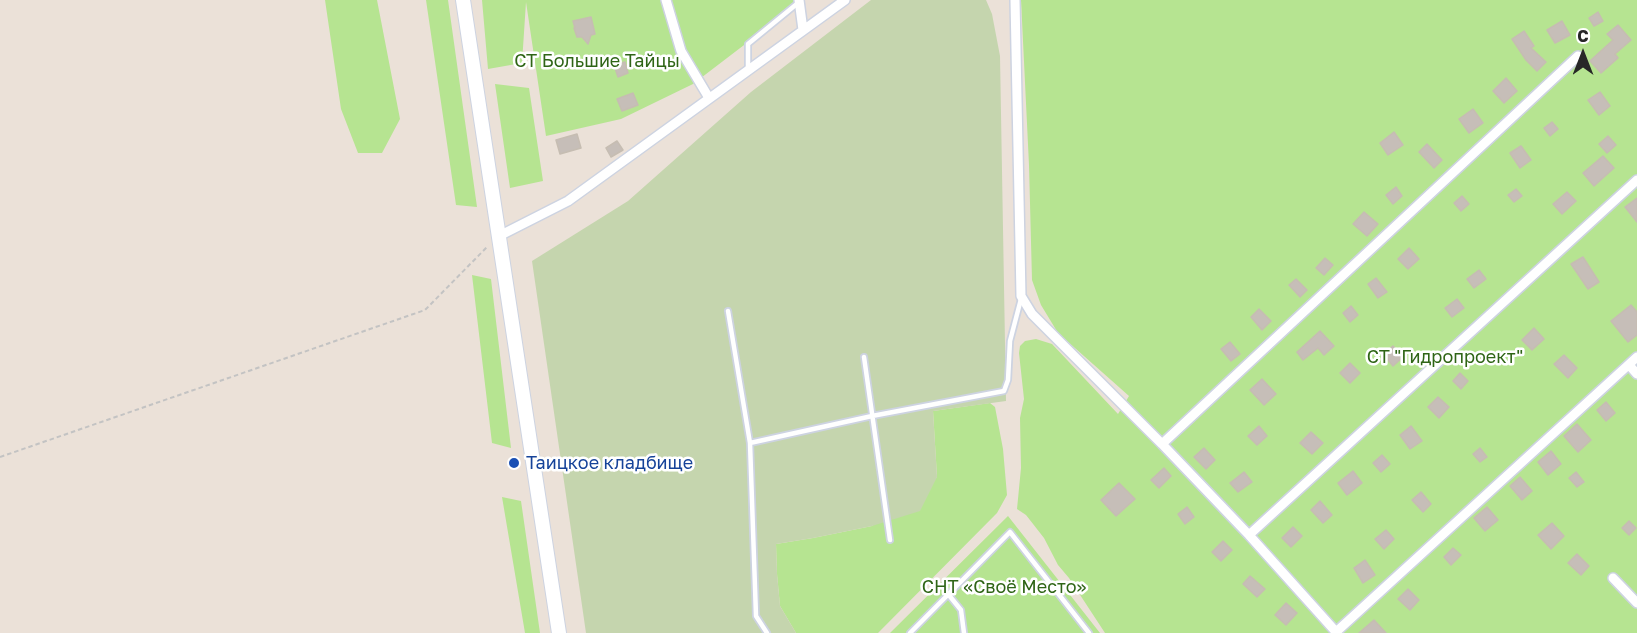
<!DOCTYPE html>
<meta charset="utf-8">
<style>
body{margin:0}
#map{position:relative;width:1637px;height:633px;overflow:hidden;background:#ebe1d8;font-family:"Golos Text",sans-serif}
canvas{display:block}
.north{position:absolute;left:1553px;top:24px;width:60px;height:60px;-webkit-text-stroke:4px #fff;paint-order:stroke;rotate:0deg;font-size:16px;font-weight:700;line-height:24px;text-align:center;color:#272727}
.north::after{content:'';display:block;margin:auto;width:21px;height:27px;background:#272727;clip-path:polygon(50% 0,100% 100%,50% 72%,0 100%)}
</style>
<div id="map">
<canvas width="1637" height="633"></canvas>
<div class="north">С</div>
</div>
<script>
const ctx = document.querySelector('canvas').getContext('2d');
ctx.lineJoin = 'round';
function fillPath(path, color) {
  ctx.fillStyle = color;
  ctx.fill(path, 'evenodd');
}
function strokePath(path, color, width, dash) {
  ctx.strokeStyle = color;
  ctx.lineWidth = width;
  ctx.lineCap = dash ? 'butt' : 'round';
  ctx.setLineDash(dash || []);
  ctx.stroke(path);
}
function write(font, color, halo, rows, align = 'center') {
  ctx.font = font + ' "Golos Text",sans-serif';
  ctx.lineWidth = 5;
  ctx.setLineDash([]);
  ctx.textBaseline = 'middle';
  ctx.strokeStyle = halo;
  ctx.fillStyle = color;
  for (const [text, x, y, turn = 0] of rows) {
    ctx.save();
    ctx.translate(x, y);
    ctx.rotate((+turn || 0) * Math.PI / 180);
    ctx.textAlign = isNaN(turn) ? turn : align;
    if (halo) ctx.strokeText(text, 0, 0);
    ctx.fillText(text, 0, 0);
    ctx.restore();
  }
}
fillPath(new Path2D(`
 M325,0H377L400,119L382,153H358L341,109Z
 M426,0H448L477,207L456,205Z
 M482,0H803L693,84L621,119L546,136L526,2L522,63L488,69Z
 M1021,0H1637V633H1105L1069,578L1058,565L1044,538L1026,515L1017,509L1021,468L1020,418L1024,399L1019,353L1020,346L1025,341L1036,339L1052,344L1118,414L1129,396L1058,333L1041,305L1032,280L1029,165Z
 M495,84L529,88L543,181L510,188Z
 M472,275L491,279L511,448L492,443Z
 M990,403L995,407L1003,449L1007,495L997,513L878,633H796L780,606L777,574L776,544L813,538L872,526L937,477L933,411Z
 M502,497L521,501L540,633H525Z
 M1008,516L1100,633H890Z`), '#b6e491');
fillPath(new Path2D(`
 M871,0H986L992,14L1000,56L1006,401L933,411L937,477L920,511L872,526L813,538L776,544L777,574L780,606L796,633H586L532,261L628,201L751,92Z`), '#c5d5ae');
const building = new Path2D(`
 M1598,12L1603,21L1594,26L1589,18Z
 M591,17L595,34L591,35L588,44L582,37H577L574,28H575L573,21Z
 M1562,21L1570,35L1555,43L1547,30Z
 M1618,25L1631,40L1615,54L1618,58L1601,73L1590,61L1613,40L1607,34Z
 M1524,31L1534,46L1531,48L1546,62L1537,71L1526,60L1512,39Z
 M625,62L628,73L618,77L614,65Z
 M1506,78L1517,91L1504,103L1493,91Z
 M1600,92L1610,106L1599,115L1588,100Z
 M633,93L638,105L622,111L617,99Z
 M1473,109L1483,123L1469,133L1459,119Z
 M1552,122L1558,129L1550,136L1544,128Z
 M1394,132L1403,145L1388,155L1380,143Z
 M577,134L581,148L560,154L556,140Z
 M1608,136L1616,145L1607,153L1599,144Z
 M617,141L623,150L611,157L606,148Z
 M1427,144L1442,160L1434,168L1419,152Z
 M1521,146L1531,160L1520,168L1510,153Z
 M1603,156L1614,168L1594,186L1583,173Z
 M1396,187L1402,196L1393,204L1386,195Z
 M1516,189L1522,196L1514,202L1508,195Z
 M1567,192L1576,201L1562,214L1553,204Z
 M1462,196L1469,204L1461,211L1454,203Z
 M1637,198V222L1625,207Z
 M1364,212L1378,224L1367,236L1353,224Z
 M1409,248L1419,259L1408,269L1398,259Z
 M1583,257L1599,282L1588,289L1571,264Z
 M1325,258L1333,265L1324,275L1316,268Z
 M1479,270L1486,279L1474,288L1467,279Z
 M1376,278L1387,292L1378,298L1368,284Z
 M1296,279L1307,290L1300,297L1289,285Z
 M1457,299L1464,308L1452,317L1445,308Z
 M1631,305L1637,312V335L1628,342L1611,321Z
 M1351,306L1358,315L1350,322L1343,313Z
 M1259,309L1271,321L1262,330L1251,317Z
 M1534,328L1544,339L1532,350L1522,340Z
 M1320,331L1334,346L1324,355L1318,348L1303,360L1297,352Z
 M1230,342L1240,354L1231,361L1221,349Z
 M1393,346L1403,357L1393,366L1383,354Z
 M1564,355L1577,368L1568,378L1554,364Z
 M1350,363L1360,373L1350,383L1340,373Z
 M1460,373L1468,381L1461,389L1453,381Z
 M1262,379L1276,394L1264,405L1250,390Z
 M1438,397L1449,407L1439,418L1428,407Z
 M1606,402L1615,413L1606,421L1597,410Z
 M1577,424L1591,440L1578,452L1564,436Z
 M1259,426L1267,436L1257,445L1248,436Z
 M1411,426L1422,441L1410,449L1400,435Z
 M1311,432L1323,443L1312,454L1300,443Z
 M1204,448L1215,460L1206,469L1194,457Z
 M1480,448L1487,457L1480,462L1473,454Z
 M1551,451L1561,464L1548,475L1538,462Z
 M1382,455L1390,464L1381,472L1373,463Z
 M1164,468L1171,476L1159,488L1151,480Z
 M1353,471L1362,483L1347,495L1338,483Z
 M1244,472L1252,482L1238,492L1230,483Z
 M1576,472L1584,482L1577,487L1569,478Z
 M1520,477L1532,491L1522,500L1510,486Z
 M1119,483L1135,499L1116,516L1101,500Z
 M1421,492L1431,504L1423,512L1412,500Z
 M1320,501L1332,515L1323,523L1311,510Z
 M1187,507L1194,517L1185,524L1178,514Z
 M1487,507L1498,520L1485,531L1474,518Z
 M1629,521L1636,528L1629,535L1622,528Z
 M1552,523L1564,536L1551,549L1538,535Z
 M1293,527L1302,536L1291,547L1282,538Z
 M1386,530L1394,539L1384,549L1375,539Z
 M1223,541L1232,550L1221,561L1212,552Z
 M1453,548L1461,555L1451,565L1444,557Z
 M1577,554L1589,566L1581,575L1568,563Z
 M1365,560L1375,575L1363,583L1354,568Z
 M1250,576L1265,589L1257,597L1243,584Z
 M1408,589L1419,600L1410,610L1398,599Z
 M1286,603L1297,613L1286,625L1275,615Z
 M1374,620L1386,633H1359Z`);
fillPath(building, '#c6beb8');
strokePath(building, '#c6bdb2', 1.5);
const lane = new Path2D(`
 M748,70V44L798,3
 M728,311L750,443
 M864,357L890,540
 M948,594L961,610L964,633
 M767,633L756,616L750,443L872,416L1004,391L1008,380L1010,341L1021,299
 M910,633L1010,532L1089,633`);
const street = new Path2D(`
 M666,0L681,51L709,98
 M799,0L803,30
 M1015,0L1021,296L1032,314L1162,444L1249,535L1337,633
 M499,236L568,201L845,0
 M1629,365L1637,374
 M1162,444L1578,56
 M1249,535L1637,180
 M1613,578L1637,603
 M1336,632L1637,357`);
const secondary = new Path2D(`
 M463,0L559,633`);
strokePath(lane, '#cdd3e1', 8);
strokePath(street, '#cdd3e1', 12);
strokePath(secondary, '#cdd3e1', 16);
strokePath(new Path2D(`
 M0,457L425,310L488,246`), '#c3c3c3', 2, [4.5, 3]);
strokePath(lane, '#fff', 4.5);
strokePath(street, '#fff', 9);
strokePath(secondary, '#fff', 14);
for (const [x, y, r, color] of [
 [514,463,6,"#1a4fb4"]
]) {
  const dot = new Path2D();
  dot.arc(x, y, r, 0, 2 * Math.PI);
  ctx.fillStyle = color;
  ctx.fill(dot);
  strokePath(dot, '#fff', 2);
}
write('18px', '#2f6516', '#fff', [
 ["СТ Большие Тайцы",597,61],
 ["СТ \"Гидропроект\"",1445,357],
 ["СНТ «Своё Место»",1004,587]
]);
write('18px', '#164399', '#fff', [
 ["Таицкое кладбище",526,463]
], 'left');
</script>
